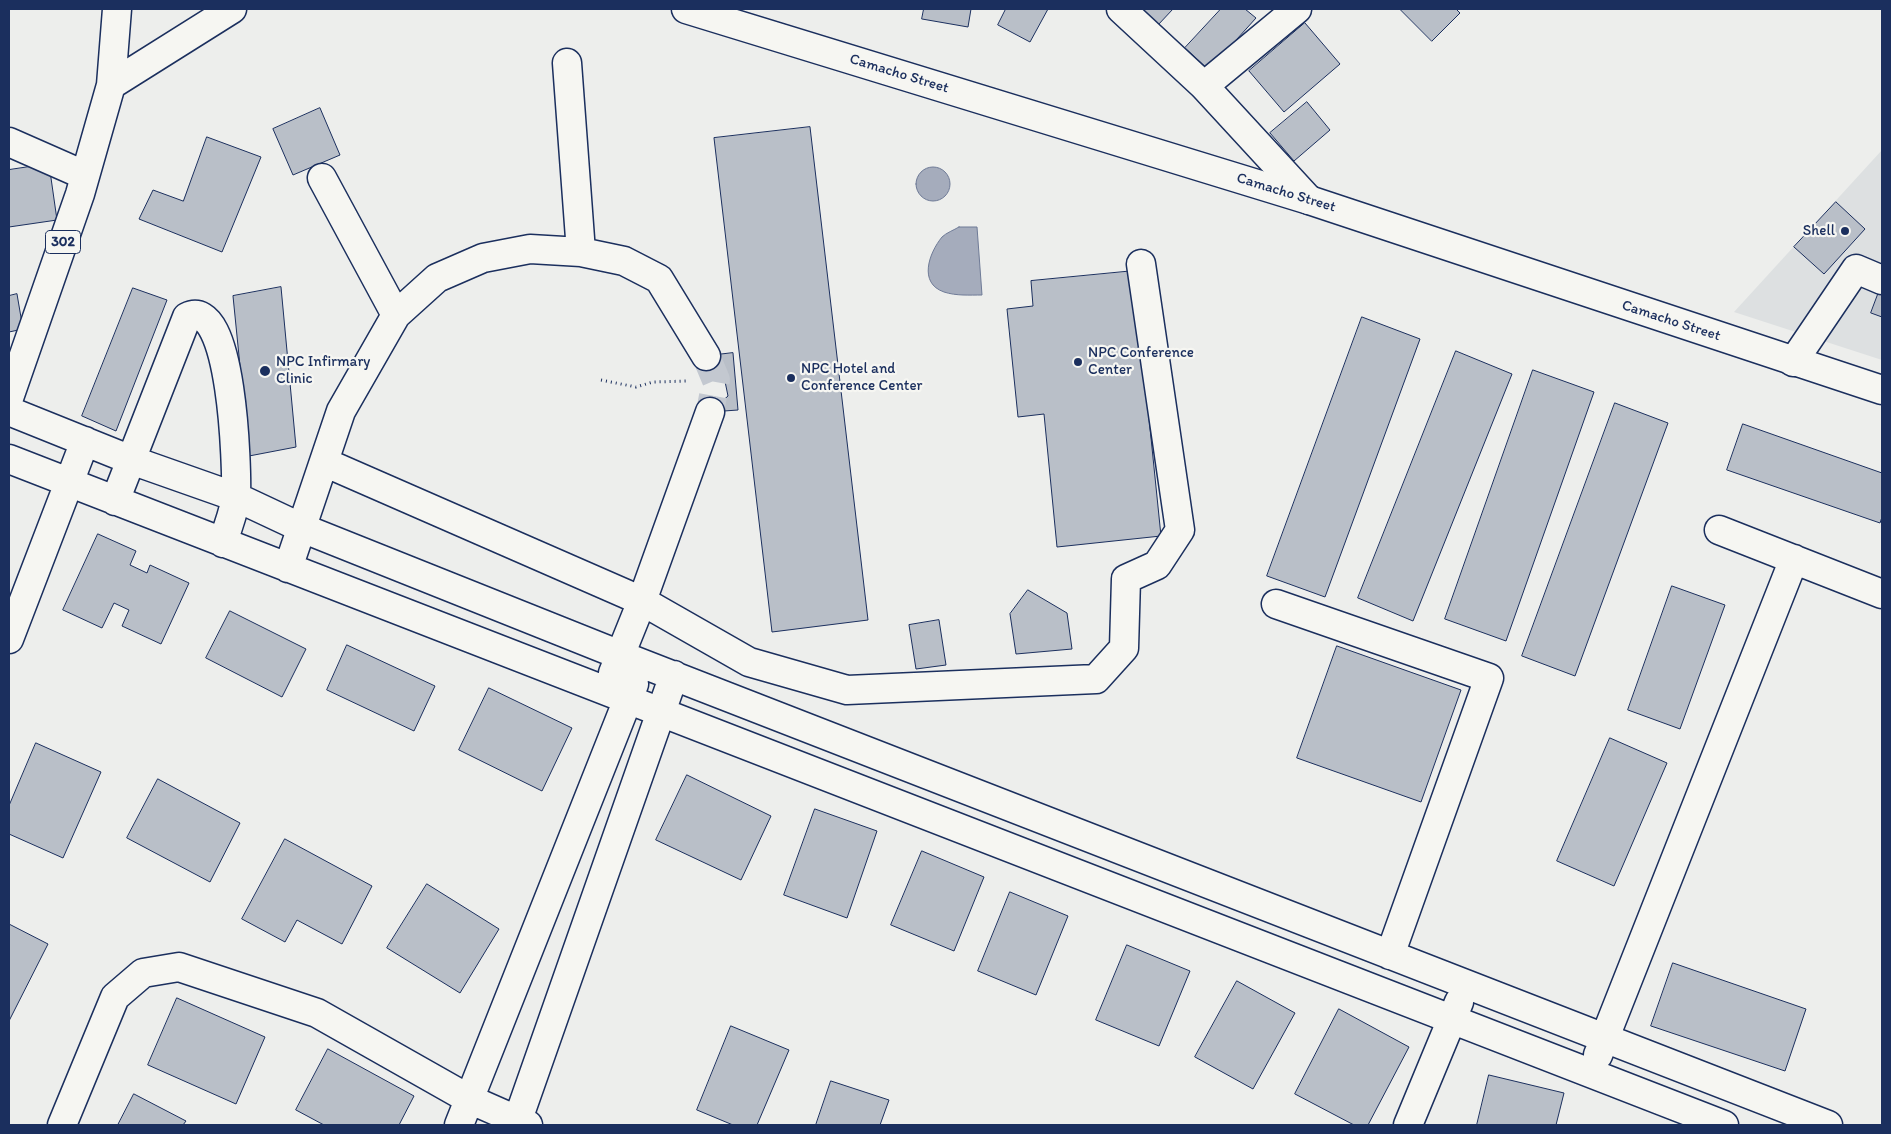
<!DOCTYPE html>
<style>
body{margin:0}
#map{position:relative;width:1891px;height:1134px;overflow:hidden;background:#edeeec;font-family:Itim,sans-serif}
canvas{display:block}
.frame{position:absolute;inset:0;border:10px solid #1b2f5e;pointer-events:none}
</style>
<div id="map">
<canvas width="1891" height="1134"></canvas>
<div class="frame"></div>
</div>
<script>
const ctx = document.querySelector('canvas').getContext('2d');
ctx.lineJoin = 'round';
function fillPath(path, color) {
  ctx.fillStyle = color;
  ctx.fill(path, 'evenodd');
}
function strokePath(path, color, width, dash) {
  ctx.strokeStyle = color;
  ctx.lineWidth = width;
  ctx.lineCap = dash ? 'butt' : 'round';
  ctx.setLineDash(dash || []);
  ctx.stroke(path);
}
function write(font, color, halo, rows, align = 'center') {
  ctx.font = font + ' Itim,sans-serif';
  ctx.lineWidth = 4.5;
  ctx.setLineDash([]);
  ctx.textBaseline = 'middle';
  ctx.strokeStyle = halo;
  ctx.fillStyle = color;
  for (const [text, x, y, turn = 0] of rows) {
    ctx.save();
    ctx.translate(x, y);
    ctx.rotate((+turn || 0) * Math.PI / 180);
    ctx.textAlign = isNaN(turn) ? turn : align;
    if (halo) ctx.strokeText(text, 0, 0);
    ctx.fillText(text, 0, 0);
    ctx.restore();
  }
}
fillPath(new Path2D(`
 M1882,150V360L1734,312Z`), '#dde0e1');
const water = new Path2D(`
 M916 184a17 17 0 1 1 34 0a17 17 0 1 1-34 0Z
 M959,227H977L982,295C970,295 956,296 944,292C918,283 929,253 942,237C946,233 954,230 959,227Z`);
fillPath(water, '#a5acbc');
strokePath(water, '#6e7a96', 1);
const building = new Path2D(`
 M924,9H971L968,27L922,19Z
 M1006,9H1048L1030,42L998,25Z
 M1142,9H1173L1158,25Z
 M1221,9H1245L1256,18L1209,70L1185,48Z
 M1400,9H1456L1460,13L1432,41Z
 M1305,23L1340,64L1284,112L1249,71Z
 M1307,102L1330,130L1294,161L1270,133Z
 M320,108L340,155L293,175L273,129Z
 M810,127L868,620L772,632L714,138Z
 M207,137L261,157L222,252L139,219L153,190L183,201Z
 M49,164L57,220L9,227V170Z
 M1836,202L1865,229L1824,274L1794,247Z
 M1134,271L1161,536L1057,547L1044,414L1018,417L1007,309L1033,306L1031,281Z
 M1882,283V317L1871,313Z
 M281,287L296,447L249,456L233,296Z
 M133,288L167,300L116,431L82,416Z
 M17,294L23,329L9,332V296Z
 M1362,317L1420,339L1325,597L1267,576Z
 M1456,351L1512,374L1413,621L1358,598Z
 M733,353L738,410L710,412L728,396L721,362L706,356Z
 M1533,370L1594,392L1506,641L1445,619Z
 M1615,403L1668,423L1575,676L1522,656Z
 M1743,424L1882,473V517L1880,523L1727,470Z
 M98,534L136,551L130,565L147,573L150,565L189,583L161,644L122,626L129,610L114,603L102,628L63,610Z
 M1672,586L1725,605L1680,729L1628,710Z
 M1028,590L1067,613L1072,649L1016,654L1010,614Z
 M230,611L306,649L282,697L206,658Z
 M939,620L946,665L916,669L909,625Z
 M347,645L435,686L414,731L327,690Z
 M1337,646L1461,690L1421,802L1297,758Z
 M489,688L572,728L542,791L459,750Z
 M1610,738L1667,763L1614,886L1557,861Z
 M36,743L101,772L63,858L9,834V806Z
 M687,775L771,816L741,880L656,840Z
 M158,779L240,823L210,882L127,838Z
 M815,809L877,831L847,918L784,895Z
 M285,839L372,886L342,944L297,920L285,942L242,919Z
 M922,851L984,877L954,951L891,925Z
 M427,884L499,929L460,993L387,948Z
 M1010,892L1068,916L1036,995L978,971Z
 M9,924L48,944L9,1021Z
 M1127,945L1190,971L1159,1046L1096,1020Z
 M1673,963L1806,1009L1785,1071L1651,1026Z
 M1237,981L1295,1013L1253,1089L1195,1057Z
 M177,998L265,1037L236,1104L148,1065Z
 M1339,1009L1409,1047L1368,1125H1354L1295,1094Z
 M731,1026L789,1050L757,1125H733L697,1110Z
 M328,1049L414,1096L399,1125H324L296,1110Z
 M1489,1075L1564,1093L1556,1125H1477Z
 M831,1081L889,1100L880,1125H816Z
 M134,1094L186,1121L183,1125H118Z`);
fillPath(building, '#b9bfc8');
strokePath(building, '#1b2f5e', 1);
strokePath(new Path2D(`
 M706,356L716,380L710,412`), '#c3c8d0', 28, [28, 14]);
const minor = new Path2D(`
 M1121,9L1204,86L1309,200
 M567,63L581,252
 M1204,86L1297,9
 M9,142L84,175
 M322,178L396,315
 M1793,362L1856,269L1882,280
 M9,411L131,460L236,497L302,528L620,655L1828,1125
 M9,459L1724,1125
 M324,462L642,601L749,662L847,690L1096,679L1124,648L1126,579L1157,565L1180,530L1141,264
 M115,501L187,317C233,294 237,470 236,495C235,510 227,528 223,543
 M1719,530L1882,594
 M288,568L341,411L396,315L437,278L483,258L530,249L581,252L624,261L659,279L706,356
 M1276,604L1489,678L1390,955
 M9,639L85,441
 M613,673L642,601L710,412
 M1598,1055L1794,559
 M62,1125L115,997L143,973L179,967L317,1013L469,1099L528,1125
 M459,1125L634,684
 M516,1125L674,675
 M1408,1125L1459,1002`);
const major = new Path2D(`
 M686,9L1309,200L1882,390
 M111,85L232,9
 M9,398L80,194L111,85L117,9`);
strokePath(minor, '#1b2f5e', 31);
strokePath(major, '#1b2f5e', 31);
strokePath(new Path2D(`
 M601,380L636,387L653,382L689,381`), '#1b2f5e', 3, [1, 4]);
strokePath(minor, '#f6f6f2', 28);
strokePath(major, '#f6f6f2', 28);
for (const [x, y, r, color] of [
 [1845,231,5,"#1b2f5e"],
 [1078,362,5,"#1b2f5e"],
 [265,371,6,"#1b2f5e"],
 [791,378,5,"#1b2f5e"]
]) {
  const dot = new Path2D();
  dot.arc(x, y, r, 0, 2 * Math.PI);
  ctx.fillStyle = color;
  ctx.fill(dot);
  strokePath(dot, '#f6f6f2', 2);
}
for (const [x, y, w] of [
 [63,242,35]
]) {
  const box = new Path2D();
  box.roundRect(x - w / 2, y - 11.5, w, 23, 4);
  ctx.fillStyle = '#f6f6f2';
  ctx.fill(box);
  strokePath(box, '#1b2f5e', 1);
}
write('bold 14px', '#1b2f5e', null, [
 ["302",63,242]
]);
write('15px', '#1b2f5e', '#f6f6f2', [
 ["Camacho Street",899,74,17],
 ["Camacho Street",1286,193,17],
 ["Camacho Street",1671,321,18]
]);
write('15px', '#1b2f5e', '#f6f6f2', [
 ["Shell",1835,231,"right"],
 ["NPC Conference",1088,353],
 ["Center",1088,370],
 ["NPC Infirmary",276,362],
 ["Clinic",276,379],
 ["NPC Hotel and",801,369],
 ["Conference Center",801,386]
], 'left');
</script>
